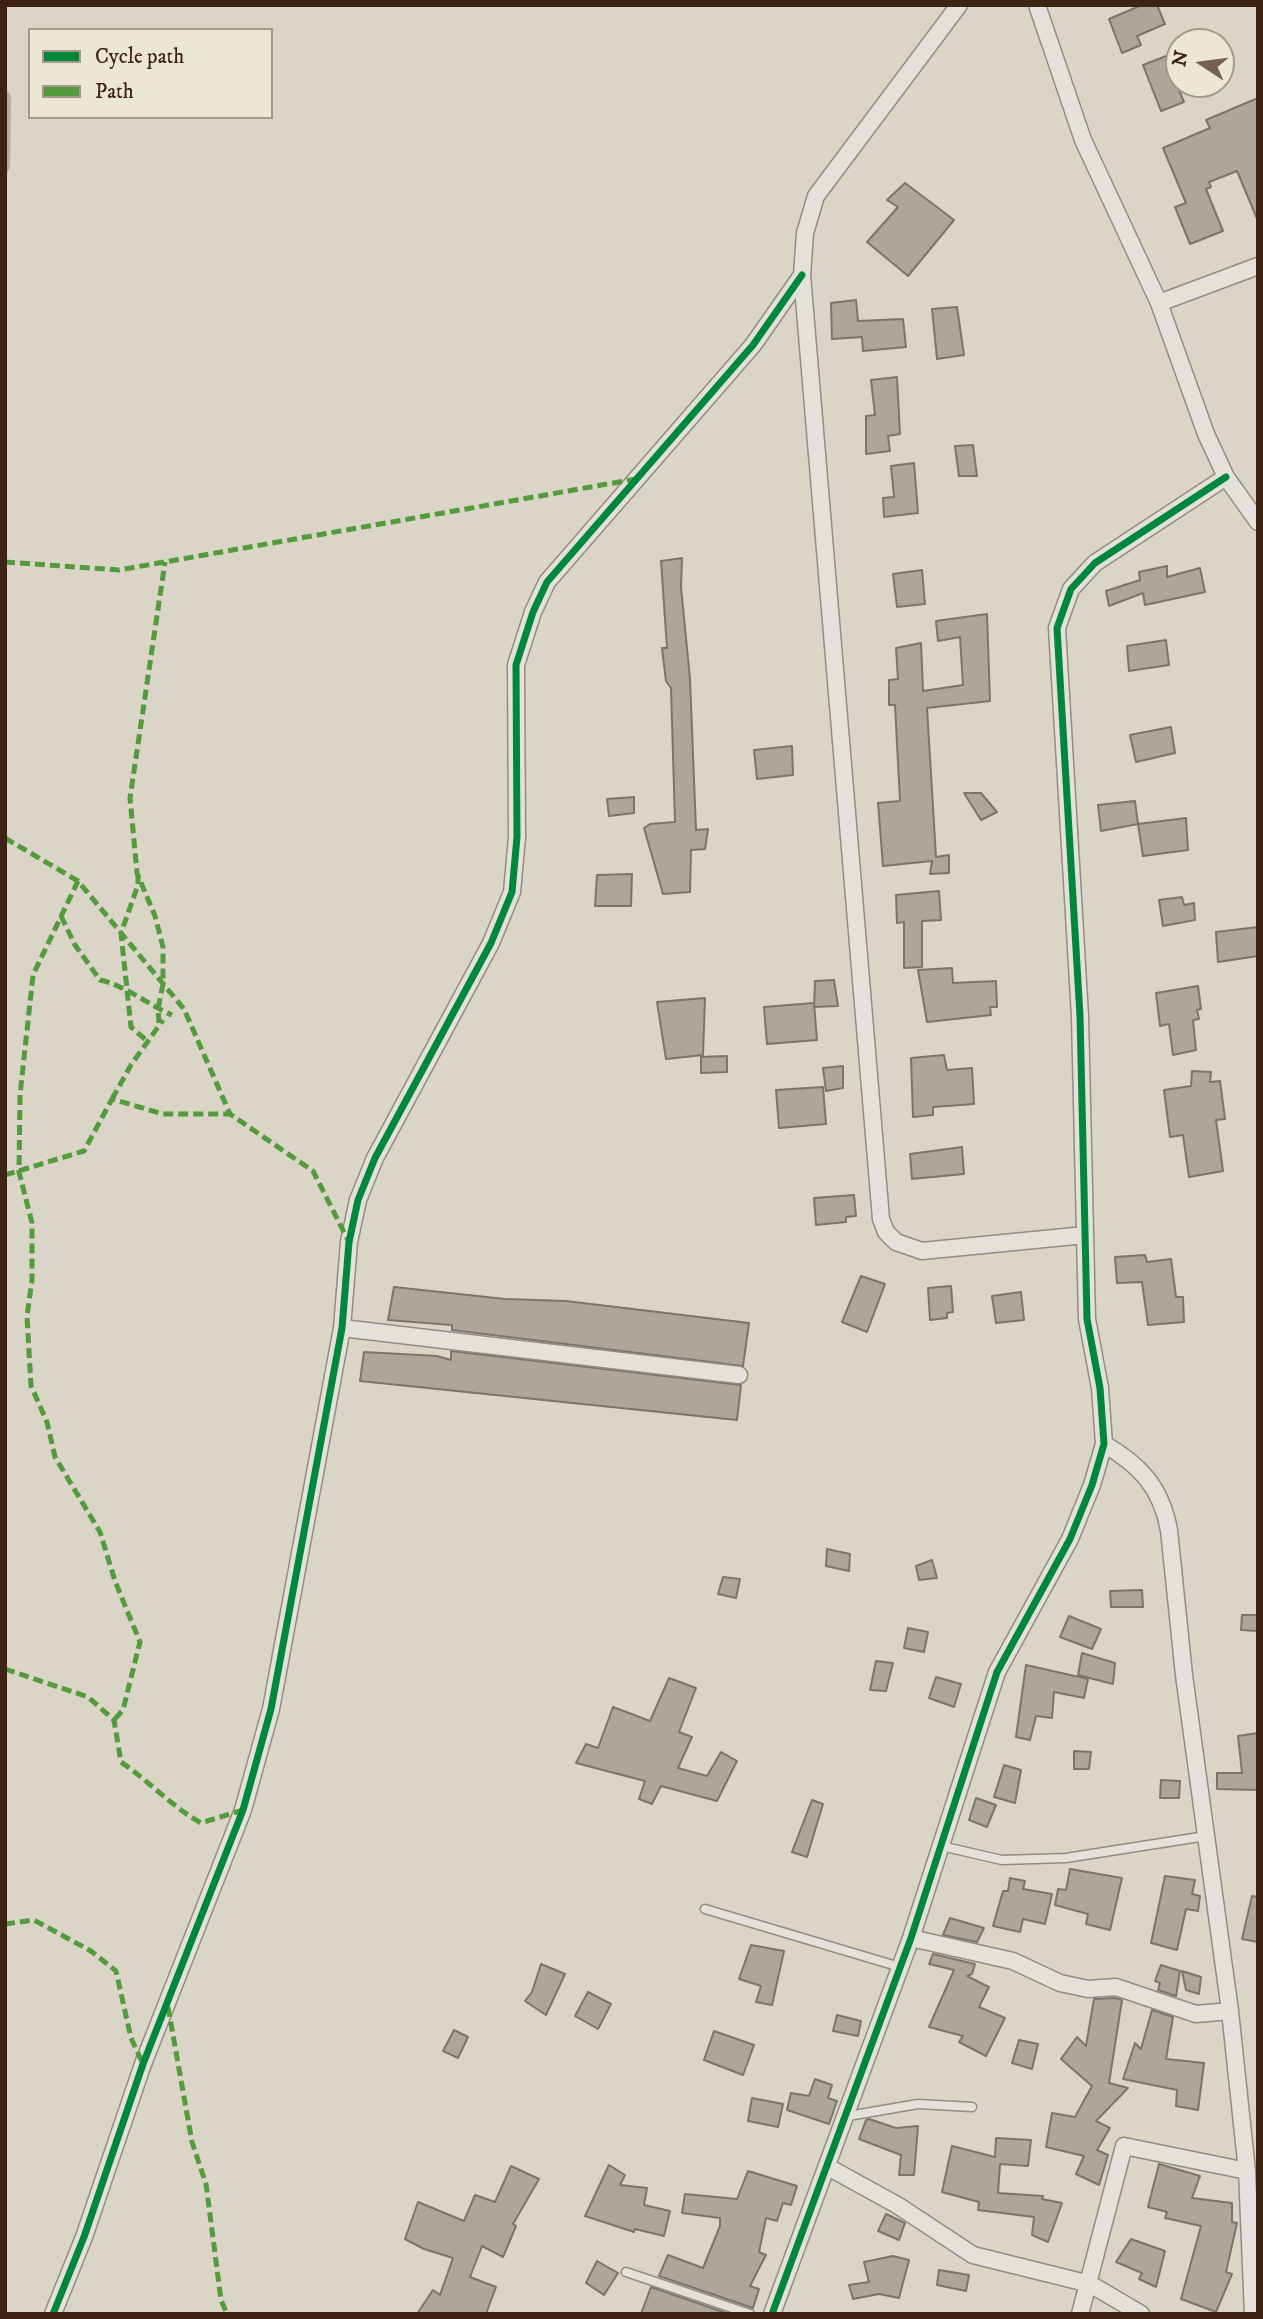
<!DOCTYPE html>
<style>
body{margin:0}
#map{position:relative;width:1263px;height:2319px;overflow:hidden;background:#dad5c6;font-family:"IM FELL DW Pica",serif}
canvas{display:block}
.frame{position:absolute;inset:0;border:7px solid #3e2212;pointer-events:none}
.legend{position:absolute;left:28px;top:28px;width:245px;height:91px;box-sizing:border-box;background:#ece7d5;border:2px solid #a69887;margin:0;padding:9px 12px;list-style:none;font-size:21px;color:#3e2212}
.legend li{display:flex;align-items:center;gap:14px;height:35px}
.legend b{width:35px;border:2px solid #a69887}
.north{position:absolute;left:1165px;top:28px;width:70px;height:70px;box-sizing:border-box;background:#ece7d5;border:2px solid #a69887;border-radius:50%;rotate:283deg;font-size:19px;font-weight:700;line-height:28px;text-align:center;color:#3e2212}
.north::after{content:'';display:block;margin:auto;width:24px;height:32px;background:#756151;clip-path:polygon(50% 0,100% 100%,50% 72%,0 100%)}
</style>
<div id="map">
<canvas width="1263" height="2319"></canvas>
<div class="frame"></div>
<ul class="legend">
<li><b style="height:9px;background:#00873e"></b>Cycle path</li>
<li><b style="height:9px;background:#539b3c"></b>Path</li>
</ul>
<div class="north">N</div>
</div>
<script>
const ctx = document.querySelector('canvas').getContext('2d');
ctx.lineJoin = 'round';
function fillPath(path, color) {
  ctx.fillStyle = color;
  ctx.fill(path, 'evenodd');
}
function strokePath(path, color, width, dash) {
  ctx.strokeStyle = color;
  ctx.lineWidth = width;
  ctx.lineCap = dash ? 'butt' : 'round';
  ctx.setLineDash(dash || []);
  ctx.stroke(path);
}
fillPath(new Path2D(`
 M5,88L11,96L10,167L5,178Z`), '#b8ac98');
const building = new Path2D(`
 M1142,5H1157L1165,24L1137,36L1141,45L1122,53L1109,19Z
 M1179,51V90L1184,102L1161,111L1143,65Z
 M1258,98V221L1237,171L1209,182L1211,187L1206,189L1223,231L1190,244L1175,207L1186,203L1163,148L1210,128L1206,120Z
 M905,183L954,220L908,276L867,242L898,207L887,200Z
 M856,300L858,321L903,319L906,347L863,351L862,337L832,339L831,303Z
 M957,307L964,355L937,359L932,309Z
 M897,377L900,434L888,436L890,451L866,454V416L875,415L871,380Z
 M973,445L977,476H959L955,446Z
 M914,463L918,513L884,517L883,498L894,497L891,466Z
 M682,558L681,587L690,679L696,830L708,829L705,849L691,850L690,892L663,894L644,828L650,824L675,822L671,688L666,681L662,648H667L661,561Z
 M1167,566V577L1200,568L1205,592L1145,605L1143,593L1109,606L1106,591L1140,580L1139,572Z
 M922,570L925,604L897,607L893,574Z
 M987,614L990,701L927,708L936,857L949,855V873L930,874L932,861L883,866L878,803L900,801L895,705H889V680L898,679L896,648L921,643L923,691L963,685L960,637L938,641L936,621Z
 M1166,640L1169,665L1129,671L1127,646Z
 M1171,727L1175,753L1136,762L1130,735Z
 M792,746L793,775L757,779L754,750Z
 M964,793H981L997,812L981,820Z
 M634,797V813L609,816L607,799Z
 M1135,801L1138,824L1101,831L1098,805Z
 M1186,818L1188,850L1143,856L1138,824Z
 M632,874L631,906H595L597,875Z
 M939,891L941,920L922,921V967L904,968V922L897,923L896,895Z
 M1182,897L1184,905L1194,903L1195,920L1163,926L1159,900Z
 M1258,927V956L1218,962L1216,932Z
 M952,968L953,983L996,981L997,1007H990L991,1015L927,1022L918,970Z
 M834,980L838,1006L814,1007L815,981Z
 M1198,986L1201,1009L1197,1010L1199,1019L1193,1020L1196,1050L1173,1055L1169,1024L1160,1026L1156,993Z
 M705,998L703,1055L666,1059L657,1002Z
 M814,1003L817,1040L767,1044L764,1007Z
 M944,1055L947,1070L972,1068L974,1104L933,1107V1115L913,1117L911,1058Z
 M727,1056V1072L701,1073V1057Z
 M843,1066V1088L826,1091L823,1068Z
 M1192,1071L1211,1072L1210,1082L1220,1081L1225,1119L1216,1120L1223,1171L1189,1177L1183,1135L1170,1137L1164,1090L1191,1086Z
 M823,1087L826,1124L779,1128L776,1090Z
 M962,1147L964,1174L912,1179L910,1154Z
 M854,1195L856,1216L846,1217V1222L816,1225L814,1198Z
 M1145,1255L1147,1262L1171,1259L1176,1297H1183L1184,1322L1148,1325L1142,1282L1117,1283L1115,1257Z
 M861,1276L885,1284L867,1332L842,1322Z
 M951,1286L953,1312L947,1313V1318L930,1320L928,1288Z
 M394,1287L505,1299L566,1301L749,1323L743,1366L452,1330V1325L388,1320Z
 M1021,1292L1024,1320L996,1323L992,1296Z
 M451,1351L741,1385L737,1420L360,1381L364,1352L437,1356L451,1360Z
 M827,1549L850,1554L849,1571L826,1566Z
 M932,1560L937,1578L919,1580L916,1566Z
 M723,1577L740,1579L736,1598L718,1594Z
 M1142,1590L1143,1607H1111L1110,1591Z
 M1242,1615H1258V1631L1241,1630Z
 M1069,1616L1101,1629L1092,1649L1060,1637Z
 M908,1628L928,1632L924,1652L904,1648Z
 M1082,1653L1115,1663L1113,1684L1078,1675Z
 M876,1661L893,1663L886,1691L870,1690Z
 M1026,1665L1088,1679L1084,1698L1054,1692L1052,1718L1036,1716L1030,1740L1016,1737Z
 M936,1677L961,1684L954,1707L929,1698Z
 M669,1678L696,1688L679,1732L692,1737L678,1768L707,1776L721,1752L737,1761L717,1801L661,1786L652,1804L639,1799L645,1781L576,1763L586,1744L598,1748L613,1707L650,1721Z
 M1258,1733V1790L1217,1789V1773H1242L1238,1736Z
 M1074,1751L1091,1752L1089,1769H1074Z
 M1004,1765L1021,1770L1015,1803L994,1797Z
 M1161,1780L1180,1781L1179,1798H1160Z
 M976,1798L996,1805L987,1827L969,1820Z
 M812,1800L823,1804L807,1857L792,1852Z
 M1070,1869L1122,1878L1110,1930L1086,1924L1088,1914L1055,1905L1058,1889L1066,1890Z
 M1165,1876L1195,1880L1192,1894L1200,1896L1198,1911L1186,1909L1177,1950L1151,1943Z
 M1010,1878L1025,1881L1023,1889L1052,1894L1045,1924L1023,1919L1020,1932L993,1926L1003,1891H1008Z
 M1252,1896L1258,1897V1942L1242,1939Z
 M950,1918L984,1928L977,1942L943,1935Z
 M751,1945L784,1951L772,2005L756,2002L761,1986L739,1979Z
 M933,1954L975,1964L972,1974L967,1976L989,1987L979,2007L1005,2018L986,2056L959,2042L963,2036L929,2027L954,1970L929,1964Z
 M541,1964L565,1974L546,2015L525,2001L532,1992Z
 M1161,1965L1180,1971L1176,1996L1158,1990L1160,1983L1155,1981Z
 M1182,1971L1201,1977L1199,1994L1186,1990Z
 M588,1992L611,2004L598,2029L575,2016Z
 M1115,1998L1122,2000L1109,2083L1128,2088L1096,2121L1110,2128L1097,2150L1108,2155L1099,2185L1076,2174L1084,2156L1046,2147L1052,2113L1075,2117L1092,2086L1061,2059L1077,2037L1086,2046L1094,1999Z
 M1152,2010L1173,2017L1166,2059L1204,2063L1198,2110L1176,2106L1177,2090L1123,2079L1135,2043L1141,2049Z
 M837,2015L861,2021L858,2036L833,2031Z
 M454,2030L468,2037L458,2058L443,2051Z
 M714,2031L754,2045L743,2075L704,2060Z
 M1019,2040L1038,2044L1032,2069L1012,2063Z
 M815,2079L832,2085L828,2098L837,2101L829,2124L787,2110L791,2093L809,2096Z
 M752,2098L783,2104L778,2127L748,2121Z
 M869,2119L896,2128L918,2126L914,2175H899L901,2155L859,2139L866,2120Z
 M996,2138L1031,2140L1028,2166L1000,2164L998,2193L1043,2196L1042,2199L1062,2203L1048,2242L1032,2235L1034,2217L978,2210L979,2202L942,2192L952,2146L995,2157Z
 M1159,2164L1200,2176L1192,2198L1232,2203V2222L1237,2223L1226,2272L1232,2274L1216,2312L1181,2299L1201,2226L1165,2218L1167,2212L1148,2207Z
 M609,2165L625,2175L620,2185L647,2188L644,2205L670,2211L664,2236L635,2229L634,2232L585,2216Z
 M511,2166L539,2179L513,2224L516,2226L503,2257L482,2246L470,2277L496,2287L486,2314H417L433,2290L440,2295L453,2258L424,2249L405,2239L418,2202L464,2221L475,2195L495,2202Z
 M748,2171L797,2186L791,2205L783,2203L777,2221L766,2218L759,2252L766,2255L750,2286L759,2289L753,2308L659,2276L668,2255L703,2268L720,2226V2218L682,2213L685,2194L737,2199Z
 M886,2214L905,2223L899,2240L878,2231Z
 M1131,2239L1165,2251L1156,2287L1139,2279L1142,2273L1116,2262Z
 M893,2256L909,2260L899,2298L879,2294L853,2299L849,2285L869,2282L864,2262Z
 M597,2261L618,2273L604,2295L586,2283Z
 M939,2270L969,2275L966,2291L937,2285Z
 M651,2287L729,2314H641Z`);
fillPath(building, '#aca69b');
strokePath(building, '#7c756b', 2);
const lane = new Path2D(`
 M941,1846L1002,1860L1066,1858L1206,1836
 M705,1909L900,1967
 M848,2116L918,2104L972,2107
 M626,2272L750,2314`);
const street = new Path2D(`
 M959,5L816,196L805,233L802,275L881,1219L886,1232L896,1242L922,1251L1085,1235
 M1037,5L1083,140L1159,303L1206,434L1226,477L1258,522
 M1159,303L1258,266
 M342,1328L739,1375
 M1104,1444C1140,1465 1161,1487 1169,1530L1184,1675L1230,2011L1247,2171L1253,2314
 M911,1938L1013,1961L1060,1983L1088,1989L1116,1987L1196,2014L1230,2011
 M828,2167L897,2205L973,2255L1090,2284L1141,2314
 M53,2314L84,2237L143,2064L243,1810L271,1709L342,1328L349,1242L358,1200L375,1158L491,943L512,892L517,837L516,665L533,612L547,582L753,345L802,275
 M772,2314L911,1938L997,1672L1070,1539L1092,1485L1104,1444L1100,1388L1087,1319L1080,1016L1057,628L1071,589L1095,563L1226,477
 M1080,2314L1124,2146L1247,2171`);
strokePath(lane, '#938c82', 11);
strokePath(street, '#938c82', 19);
strokePath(lane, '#e3e1d9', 8);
strokePath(street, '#e3e1d9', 16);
strokePath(new Path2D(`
 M5,562L119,570L636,479
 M5,838L78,881L184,1009L230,1114L313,1171L349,1242
 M138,874V885L121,933L131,1027L147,1041
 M78,881L33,975L20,1095L19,1172L32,1223V1280L27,1316L31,1386L47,1422L55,1457L100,1532L115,1581L140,1642L123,1710L114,1720
 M61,916L75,945L100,980C122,984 149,1005 172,1015
 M159,1023L158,1009L163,984V947L155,916L137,873L130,798L165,562
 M112,1099L131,1065L163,1020
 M5,1175L84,1151L112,1099L163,1114H230
 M5,1669L88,1697L114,1720L121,1762C149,1781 171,1806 201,1823L243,1810
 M5,1924L34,1920L91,1951L116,1971L131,2038L143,2064
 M168,2007L192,2142L206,2184L221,2300L227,2314`), '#539b3c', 5, [10, 5]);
strokePath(new Path2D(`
 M53,2314L84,2237L143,2064L243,1810L271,1709L342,1328L349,1242L358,1200L375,1158L491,943L512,892L517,837L516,665L533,612L547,582L753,345L802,275
 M772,2314L911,1938L997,1672L1070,1539L1092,1485L1104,1444L1100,1388L1087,1319L1080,1016L1057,628L1071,589L1095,563L1226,477`), '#00873e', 7);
</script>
